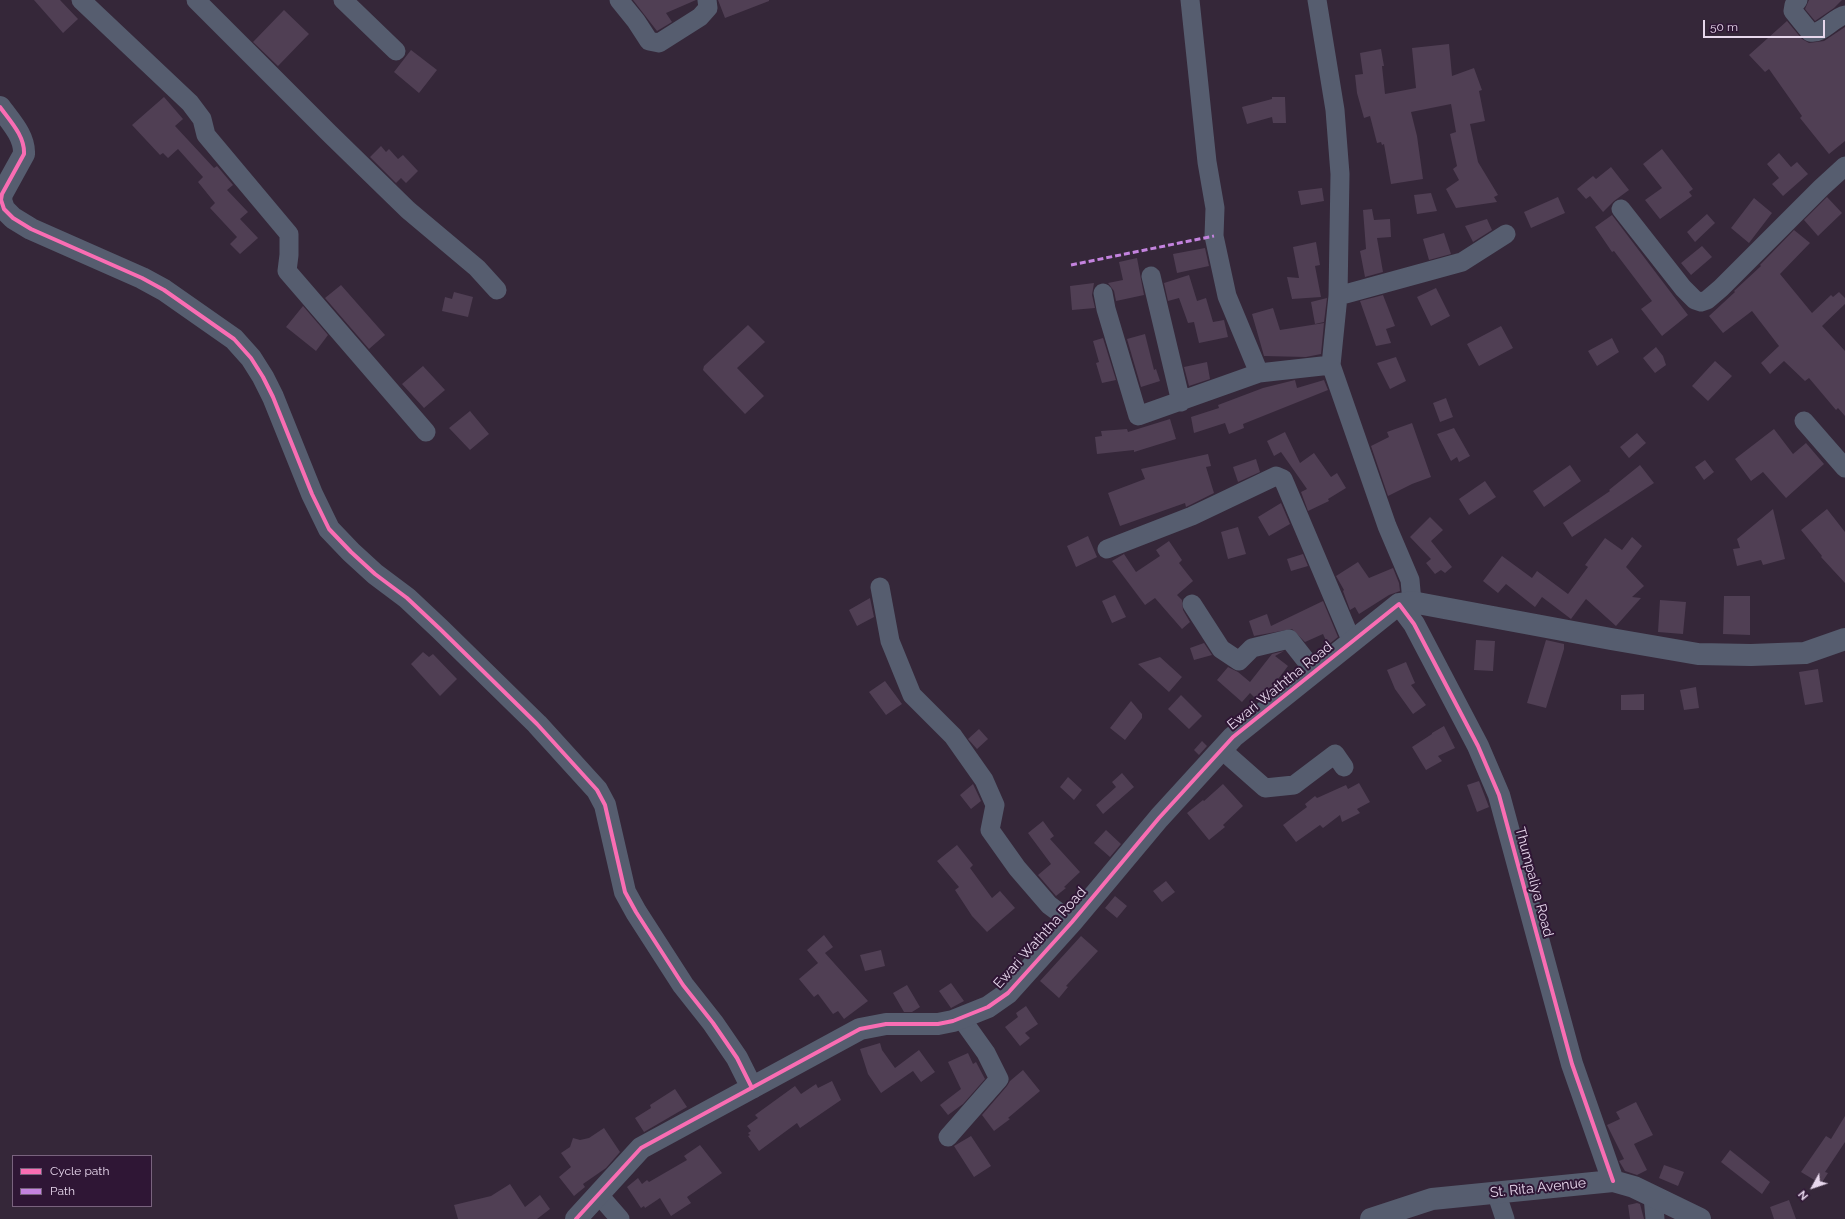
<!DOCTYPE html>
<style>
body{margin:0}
#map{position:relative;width:1845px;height:1219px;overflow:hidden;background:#352739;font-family:Raleway,sans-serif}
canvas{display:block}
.legend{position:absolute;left:12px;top:1155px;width:140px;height:52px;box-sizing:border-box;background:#2f1635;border:1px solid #79637e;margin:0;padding:5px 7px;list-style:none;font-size:12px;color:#e7d7ec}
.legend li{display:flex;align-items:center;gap:8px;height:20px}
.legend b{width:20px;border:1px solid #79637e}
.north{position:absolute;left:1793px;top:1167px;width:40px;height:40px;-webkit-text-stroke:3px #2f1635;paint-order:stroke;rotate:230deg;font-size:11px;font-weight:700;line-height:16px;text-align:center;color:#e7d7ec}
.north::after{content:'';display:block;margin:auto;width:14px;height:18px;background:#e7d7ec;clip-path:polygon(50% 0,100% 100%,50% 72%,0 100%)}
.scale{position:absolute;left:1703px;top:20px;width:122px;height:18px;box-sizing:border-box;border:2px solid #e7d7ec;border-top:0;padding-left:5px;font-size:12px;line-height:14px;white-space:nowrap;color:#e7d7ec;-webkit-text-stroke:3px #2f1635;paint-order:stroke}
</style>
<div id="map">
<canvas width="1845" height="1219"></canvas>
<ul class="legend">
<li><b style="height:5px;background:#f96db3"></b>Cycle path</li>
<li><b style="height:5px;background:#c483df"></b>Path</li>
</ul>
<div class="north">N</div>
<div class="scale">50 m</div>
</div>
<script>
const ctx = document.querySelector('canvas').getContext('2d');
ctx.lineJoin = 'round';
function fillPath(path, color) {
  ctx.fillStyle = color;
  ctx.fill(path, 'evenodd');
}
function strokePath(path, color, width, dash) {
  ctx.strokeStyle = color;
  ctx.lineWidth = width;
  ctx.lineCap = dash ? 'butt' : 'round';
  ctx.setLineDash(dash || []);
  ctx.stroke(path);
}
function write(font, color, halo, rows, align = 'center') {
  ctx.font = font + ' Raleway,sans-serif';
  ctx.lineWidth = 4;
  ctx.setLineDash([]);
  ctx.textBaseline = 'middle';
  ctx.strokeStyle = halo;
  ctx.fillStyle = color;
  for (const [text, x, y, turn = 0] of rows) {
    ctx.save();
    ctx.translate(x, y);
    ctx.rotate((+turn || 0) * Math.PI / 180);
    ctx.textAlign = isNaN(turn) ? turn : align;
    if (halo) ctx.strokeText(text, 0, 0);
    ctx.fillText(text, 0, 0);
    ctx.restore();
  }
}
fillPath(new Path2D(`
 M34,0H60L78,19L63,33Z
 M633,0H696L666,13L672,22L657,31Z
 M718,0H769V1L725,18Z
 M1809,0H1842L1834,8L1815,21L1805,9Z
 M284,10L309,34L278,66L253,42Z
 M1787,21L1802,39L1809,43L1824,41L1845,27V141L1829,154L1800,118L1802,116L1769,69L1765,72L1749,55Z
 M1449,44L1452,76L1474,68L1482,90L1479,91L1485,121L1470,124L1478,162L1498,195L1494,197L1497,202L1456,208L1446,189L1459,180L1453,169L1457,166L1450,134L1456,132L1451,104L1411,112L1417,136L1423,179L1391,184L1384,144L1382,145L1381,142L1377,143L1370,116L1364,118L1357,93L1355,75L1363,74L1360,53L1381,49L1384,66H1382L1385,94L1416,88L1412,48Z
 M411,50L437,70L419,93L394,72Z
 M164,97L183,119L175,126L214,168L217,166L233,185L227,190L248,212L240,219L258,238L240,254L230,244L237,237L210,208L215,203L198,182L203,177L178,149L168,158L163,153L160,155L132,125Z
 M1272,97H1285L1286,123H1273L1272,117L1247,124L1242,107L1272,99Z
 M381,146L386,152L389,149L398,159L403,155L418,171L406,183L401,178L396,183L370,157Z
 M1662,149L1693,189L1689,192L1692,196L1660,219L1645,200L1662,188L1643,164Z
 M1779,153L1791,167L1797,162L1808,174L1783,196L1772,184L1779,178L1767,164Z
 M1611,167L1629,190L1614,201L1603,212L1590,196L1586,199L1577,189L1593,176L1596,179Z
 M1322,188L1324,201L1301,205L1298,191Z
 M1431,193L1437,211L1417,214L1414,195Z
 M1558,197L1565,213L1531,228L1524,212Z
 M1827,197L1842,213L1818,236L1804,220Z
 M1754,198L1772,213L1749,243L1731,228Z
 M1372,209L1374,220L1390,219L1391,237L1377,238L1383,272L1365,277L1360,251L1366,249L1363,210Z
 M1707,214L1715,223L1695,242L1687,232Z
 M1612,215L1688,315L1662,336L1641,309L1652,301L1614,251L1612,252L1595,227Z
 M1487,219L1492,230L1473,242L1465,226Z
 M1794,230L1810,243L1780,274L1812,313L1831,295L1833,297L1839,292L1845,298V304L1822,326L1845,351V416L1838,408L1836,410L1809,378L1805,381L1784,361L1770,374L1761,363L1779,346L1752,311L1723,333L1709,316L1735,292L1734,291L1761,266L1760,265Z
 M1444,233L1451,254L1429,260L1423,239Z
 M1316,242L1320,265L1315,266L1321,297L1292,299L1287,277L1299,278L1293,247Z
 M1702,246L1712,257L1691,275L1681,263Z
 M1205,248L1209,266L1177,273L1173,254Z
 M1137,258L1144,295L1116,301L1114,291L1108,283L1123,280L1119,262Z
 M1189,275L1197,301L1206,298L1213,322L1224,320L1228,337L1199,343L1194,322L1188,323L1179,298L1168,301L1164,283Z
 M1094,283L1092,295L1095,308L1072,310L1070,286Z
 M341,285L385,335L369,349L325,298Z
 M1436,288L1450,316L1431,326L1417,297Z
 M454,292L473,297L468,317L442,311L445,297L452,299Z
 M1383,295L1395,326L1386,329L1391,343L1376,346L1360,301Z
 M1327,298L1324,322L1315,324L1311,302Z
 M303,306L328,335L316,351L286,327Z
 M1273,308L1280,330L1324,323L1321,354L1306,357L1264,356L1252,314Z
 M748,325L765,342L737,368L764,396L745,414L703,370L704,366Z
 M1501,326L1513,348L1479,366L1467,344Z
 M1145,334L1154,370L1156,369L1160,381L1141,387L1127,339Z
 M1103,338L1116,380L1102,383L1096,363L1099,362L1093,341Z
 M1612,338L1619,352L1597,366L1588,351Z
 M1656,347L1663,356L1666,365L1655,373L1643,358Z
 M1396,357L1406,381L1390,389L1377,363Z
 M1715,361L1732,376L1708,401L1692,386Z
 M1207,362L1210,379L1189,386L1184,367Z
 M423,366L445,390L424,408L402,384Z
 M1295,380L1297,388L1324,380L1328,390L1243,424L1244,428L1229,434L1225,423L1194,433L1191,417L1219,408L1218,405L1263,388Z
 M1446,398L1453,417L1440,422L1433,403Z
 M470,411L489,434L470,450L449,428Z
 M1170,419L1176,439L1134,452V450L1097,454L1095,437L1102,436L1101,431L1127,429L1128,432Z
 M1412,423L1431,477L1412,484L1388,496L1371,446L1389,437L1387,432Z
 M1454,428L1470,456L1459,462L1457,457L1451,461L1437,434Z
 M1774,429L1793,454L1806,443L1824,464L1786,498L1763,472L1751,481L1735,459Z
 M1285,432L1300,463L1314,453L1331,477L1337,473L1346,488L1328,499L1329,501L1308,511L1301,492L1307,489L1281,452L1274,456L1267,441Z
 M1637,433L1646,443L1629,458L1620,447Z
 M1208,454L1211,466L1206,467L1214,493L1186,507L1185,503L1120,526L1108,493L1145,479L1141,469Z
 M1256,459L1260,472L1238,482L1233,467Z
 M1705,460L1714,472L1704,480L1695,467Z
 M1570,465L1581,481L1544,507L1533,491Z
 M1640,465L1654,483L1572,537L1563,523L1610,491L1609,490Z
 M1485,481L1496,497L1469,515L1459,499Z
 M1281,503L1290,524L1269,536L1258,517Z
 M1773,509L1785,559L1763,565L1761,560L1737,566L1733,549L1740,548L1737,539Z
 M1827,509L1845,532V583L1821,557L1822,556L1801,530Z
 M1430,517L1443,530L1431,541L1452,567L1445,573L1441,570L1435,574L1426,563L1431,559L1410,537Z
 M1238,527L1246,554L1228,559L1221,532Z
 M1088,536L1097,557L1076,567L1067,546Z
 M1632,537L1642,546L1626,567L1644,586L1632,597L1641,598L1616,626L1586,599L1571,619L1542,597L1535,607L1506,584L1498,593L1483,581L1502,556L1532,578L1537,571L1568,594L1588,567L1585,565L1605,538L1622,550Z
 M1169,541L1182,560L1179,563L1193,581L1177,595L1182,600L1183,610L1190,622L1182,629L1155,598L1145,605L1112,561L1124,554L1136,572L1160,556L1156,550Z
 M1303,554L1308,566L1291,571L1287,559Z
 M1358,562L1369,578L1393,568L1399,583L1400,591L1389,595L1359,614L1355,607L1350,610L1343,591L1344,590L1336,576Z
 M1115,595L1126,617L1112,623L1102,601Z
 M1724,596H1750V635L1723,634Z
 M870,598L874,617L857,626L849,610Z
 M1660,600L1686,602L1683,634L1658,632Z
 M1323,601L1338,637L1328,645L1323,634L1305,642L1292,629L1254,636L1249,621L1267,614L1271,626Z
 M1476,640L1495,641L1493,671L1474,670Z
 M1546,640L1564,644V649L1546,708L1527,703Z
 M1204,643L1212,655L1194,660L1190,648Z
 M1284,651L1275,656L1288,666L1266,695L1258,701L1250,693L1242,702L1217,680L1228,667L1238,672L1250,682L1272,654Z
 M423,652L429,657L433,654L457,679L440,696L411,664Z
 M1160,657L1182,677L1169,692L1138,664Z
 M1406,662L1415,683L1411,685L1426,705L1413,714L1395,689L1387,670Z
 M1818,669L1823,702L1805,705L1799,672Z
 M885,681L902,704L886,715L869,692Z
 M1696,687L1699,708L1684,710L1680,690Z
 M1644,694V710H1621V695Z
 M1181,695L1202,716L1189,729L1168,709Z
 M1131,701L1142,714V718L1125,740L1110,728Z
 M1444,726L1455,748L1438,756L1442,761L1426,770L1412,747L1432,734V733Z
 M979,729L988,739L977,749L968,739Z
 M1202,741L1207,746L1199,755L1194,750Z
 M1122,773L1134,787L1103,814L1096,805L1116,787L1112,782Z
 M1068,777L1082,790L1074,800L1060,787Z
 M1479,781L1489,807L1477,812L1467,785Z
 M1359,783L1370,802L1357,809L1360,813L1342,822L1340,815L1323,828L1320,825L1296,842L1283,825L1307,807L1305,804L1315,796L1317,798L1346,785L1348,789Z
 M973,784L981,801L971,809L960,795Z
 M1223,784L1243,806L1223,825L1225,827L1209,840L1187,813L1203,800L1204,801Z
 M1043,821L1054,836L1050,839L1080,872L1064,887L1066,888L1056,896L1038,875L1051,864L1028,833Z
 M1106,830L1121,844L1110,857L1094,843Z
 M957,845L973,865L970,868L992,898L1000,891L1015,908L987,932L972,916L955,890L959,887L937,861Z
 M1166,881L1175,892L1162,902L1153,891Z
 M1115,896L1127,906L1117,918L1105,908Z
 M824,935L833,947L825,953L868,1001L844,1019L838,1011L833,1014L818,994L814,997L799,979L818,963L807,950Z
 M1081,936L1098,951L1066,986L1068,987L1059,998L1040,981Z
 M881,950L885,966L865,971L860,955Z
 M951,983L964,1001L951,1008L939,991Z
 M907,985L920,1007L912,1012H904L893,993Z
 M1026,1006L1038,1024L1025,1033L1030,1038L1020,1046L1005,1027L1018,1017L1016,1013Z
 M880,1043L882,1050L895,1068L919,1050L935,1072L921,1082L913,1071L881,1093L868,1074L860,1049Z
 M968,1053L973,1064L976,1062L985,1079L963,1104L948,1115L940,1105L961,1089L948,1062Z
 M1023,1070L1040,1091L1008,1118L1010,1119L994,1131L982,1115L1007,1086L1010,1081Z
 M832,1081L841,1100L800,1128L797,1123L759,1151L748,1136L750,1135L748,1133L751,1131L747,1126L758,1118L755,1115L795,1086L801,1094L816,1084L818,1088Z
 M675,1089L687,1107L644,1132L635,1118L651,1108L650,1105Z
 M1636,1102L1653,1135L1634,1144L1647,1170L1637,1175L1625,1171L1619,1161L1624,1159L1607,1125L1620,1119L1616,1112Z
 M1845,1116V1142L1825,1172L1828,1173L1821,1184L1801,1172L1826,1136L1831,1139Z
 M604,1128L620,1152L606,1168L583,1184L585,1187L574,1196L559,1177L571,1167L561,1153L570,1147L573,1138L580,1140L589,1138Z
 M971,1136L991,1166L974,1177L954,1146Z
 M700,1145L722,1173L687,1197L691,1203L671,1216L660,1198L645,1208L644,1206L641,1208L627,1187L638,1178L642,1184L647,1180L649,1182L687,1160L684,1156Z
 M1730,1150L1770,1182L1762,1194L1721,1162Z
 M1664,1165L1684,1172L1678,1186L1659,1178Z
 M510,1184L525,1207L540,1195L550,1209L537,1219H458L454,1205L491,1196Z
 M1789,1200L1796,1219H1774L1770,1207Z
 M1637,1203L1640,1204L1644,1219H1630L1628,1205Z`), '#503f54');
strokePath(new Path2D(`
 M81,0L190,103L202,119L206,135L289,234V255L287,271L426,432
 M196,0L329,133L408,210L477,268L497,290
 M343,0L396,51
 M619,0L636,21L649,41L659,43L700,17L708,8L707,0
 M1190,0L1207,162L1215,208L1214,236L1227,296L1259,373L1331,365
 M1317,0L1335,110L1340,174L1338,296L1331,365L1387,526L1410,580L1412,602
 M1798,0L1794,5L1793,11L1810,32C1822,35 1834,17 1845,15
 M1621,209L1683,288L1695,300L1701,302L1707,300L1721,288L1821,188L1845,166
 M1151,276L1181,402
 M1103,293L1106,309L1138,416L1259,373
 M1338,296L1462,262L1506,234
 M1804,421L1845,468
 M1107,549L1192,516L1276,476L1283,479L1286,486L1352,642
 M880,587L890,641L912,695L953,736L984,780L995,805L990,830L1017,868L1049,905L1072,922
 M1192,604L1221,649L1239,661L1252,648L1289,639L1315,672
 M1222,750L1265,788L1294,785L1335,754L1344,767
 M948,1137L999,1079L986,1053L961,1018
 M1496,1192L1505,1219
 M599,1195L620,1219
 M1653,1196L1655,1219`), '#565d6f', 19);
strokePath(new Path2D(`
 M0,107C10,121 25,136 24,154L2,194L1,200L4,209L13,218L31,229L142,278L164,290L234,339L251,358L263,377L273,397L312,494L329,529L351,552L375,574L407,598L440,629L537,724L597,790L605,805L625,892L636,912L683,985L713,1023L737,1058L752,1088
 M1399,604L1414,624L1478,746L1499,795L1572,1064L1613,1181
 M1399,604L1412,602L1611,639L1698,654L1751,655L1805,653L1845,639
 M576,1219L641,1148L860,1029L886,1024H938L953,1021L988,1007L1008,993L1072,922L1159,818L1233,737L1399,604
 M1371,1219L1432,1199L1613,1181L1634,1187L1700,1219`), '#565d6f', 22);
strokePath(new Path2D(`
 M1071,265L1214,236`), '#c483df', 3, [6, 3]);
strokePath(new Path2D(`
 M0,107C10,121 25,136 24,154L2,194L1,200L4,209L13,218L31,229L142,278L164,290L234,339L251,358L263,377L273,397L312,494L329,529L351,552L375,574L407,598L440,629L537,724L597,790L605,805L625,892L636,912L683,985L713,1023L737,1058L752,1088
 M576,1219L641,1148L860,1029L886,1024H938L953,1021L988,1007L1008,993L1072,922L1159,818L1233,737L1399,604L1414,624L1478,746L1499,795L1572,1064L1613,1181`), '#f96db3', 4);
write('14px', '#e7d7ec', '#2f1635', [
 ["Ewari Waththa Road",1280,686,-39],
 ["Thumpaliya Road",1534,882,75],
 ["Ewari Waththa Road",1040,938,-48],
 ["St. Rita Avenue",1538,1188,-6]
]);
</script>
